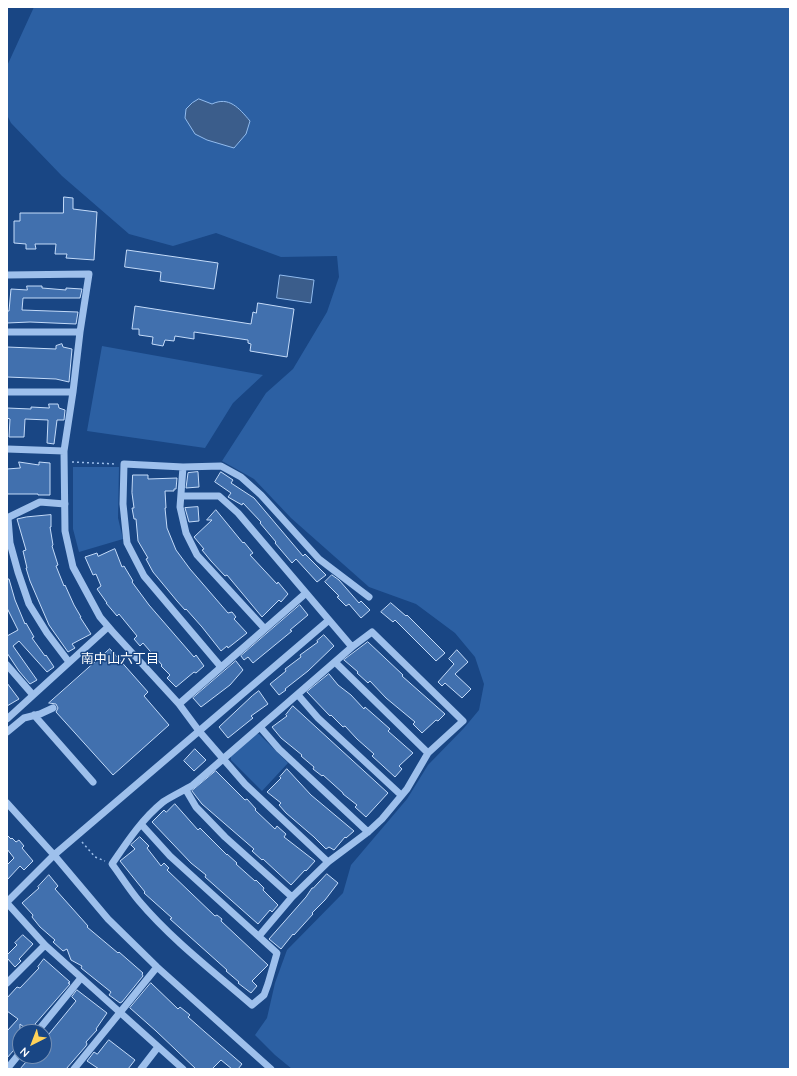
<!DOCTYPE html>
<meta charset="utf-8">
<style>
body{margin:0}
#map{position:relative;width:797px;height:1076px;overflow:hidden;background:#194684;font-family:Quicksand,sans-serif}
canvas{display:block}
.frame{position:absolute;inset:0;border:8px solid #fff;pointer-events:none}
.north{position:absolute;left:12px;top:1024px;width:40px;height:40px;box-sizing:border-box;background:#194684;border:1px solid #7590b5;border-radius:50%;rotate:222deg;font-size:11px;font-weight:700;line-height:16px;text-align:center;color:#fff}
.north::after{content:'';display:block;margin:auto;width:14px;height:18px;background:#ffd259;clip-path:polygon(50% 0,100% 100%,50% 72%,0 100%)}
</style>
<div id="map">
<canvas width="797" height="1076"></canvas>
<div class="frame"></div>
<div class="north">N</div>
</div>
<script>
const ctx = document.querySelector('canvas').getContext('2d');
ctx.lineJoin = 'round';
function fillPath(path, color) {
  ctx.fillStyle = color;
  ctx.fill(path, 'evenodd');
}
function strokePath(path, color, width, dash) {
  ctx.strokeStyle = color;
  ctx.lineWidth = width;
  ctx.lineCap = dash ? 'butt' : 'round';
  ctx.setLineDash(dash || []);
  ctx.stroke(path);
}
function write(font, color, halo, rows, align = 'center') {
  ctx.font = font + ' Quicksand,"Noto Sans JP",sans-serif';
  ctx.lineWidth = 3;
  ctx.setLineDash([]);
  ctx.textBaseline = 'middle';
  ctx.strokeStyle = halo;
  ctx.fillStyle = color;
  for (const [text, x, y, turn = 0] of rows) {
    ctx.save();
    ctx.translate(x, y);
    ctx.rotate((+turn || 0) * Math.PI / 180);
    ctx.textAlign = isNaN(turn) ? turn : align;
    if (halo) ctx.strokeText(text, 0, 0);
    ctx.fillText(text, 0, 0);
    ctx.restore();
  }
}
fillPath(new Path2D(`
 M34,7H790V1069H292L275,1055L255,1035L267,1018L275,983L287,950L343,893L351,865L407,799L428,765L464,728L479,710L484,684L475,657L455,633L416,604L369,587L291,518L254,479L222,461L266,393L293,369L327,312L339,277L337,256L281,257L216,233L173,246L129,234L62,176L11,123L7,115V66Z
 M102,346L263,375L233,403L205,448L87,431Z
 M73,467H119L118,518L123,539L79,552L73,529Z
 M256,734H259L288,763L262,791L231,760V755Z`), '#2c60a3');
const water = new Path2D(`
 M199,99L212,104C229,96 239,108 250,121L246,134L234,148L207,140L195,134L185,118L186,109L192,103Z
 M280,275L314,280L311,303L277,298Z`);
fillPath(water, '#3b5d8b');
strokePath(water, '#91bbee', 1);
const building = new Path2D(`
 M64,197L73,198V209L97,212L94,260L66,258L67,254H55L56,244H35L36,249H26V244L14,243V221H20V213H63Z
 M127,250L218,263L214,289L160,281L161,272L125,267Z
 M27,286H42V288L66,290V288L82,289L80,298H23L22,310L78,312L76,324L30,322L7,323V311H9L11,289L27,290Z
 M258,303L294,309L287,357L250,351L251,344L248,343V340L194,332V339L175,336L174,341L165,340L163,346L152,344L153,337L139,335V329H132L135,306L251,324L253,312L256,313Z
 M62,344L63,347L72,349L69,382L56,379L7,377V347L56,349V346Z
 M49,404H58L59,408L65,410L64,420H57L54,444L47,443L48,420L25,419L24,437H9L10,419L7,418V408L31,409V407L49,408Z
 M19,462L39,465V462L50,463V495H38V494H7V469L20,468Z
 M198,472L199,487L186,488L188,473Z
 M221,472L233,480L231,483L254,498L303,556L305,554L326,575L317,582L296,559L292,563L275,543L276,542L260,523L261,522L243,503L242,505L228,497L231,493L215,482Z
 M133,475H148V479L177,478L176,489H174V491H165L166,508H165L167,528L176,550L190,569L228,613L232,612L236,617L234,619L247,633L228,648L227,646L221,651L202,627L186,609L185,610L177,601L153,572L146,559L148,558L138,541L136,519H134L132,508H134L132,493Z
 M198,507L199,521L189,522L185,508Z
 M216,510L243,543L244,542L253,553L250,555L277,584L278,582L288,594L281,602L279,600L262,617L227,575L225,576L211,561L202,550L204,549L194,537L212,520H207Z
 M51,515V527H50L53,545L52,546L58,565L56,566L64,586L65,585L74,605L81,617H80L91,634L72,644L75,648L68,652L49,625L30,581L26,568H27L23,551L26,550L17,519L26,517Z
 M115,549L122,567L124,566L133,581L132,582L149,605L194,657L196,655L204,666L196,673L194,672L176,687L167,678L170,675L161,666L162,665L143,643L140,646L134,639L137,636L119,614L117,616L106,603H107L97,589L101,586L96,574L93,575L85,557L97,553L98,556Z
 M332,575L339,580L359,603L361,601L370,610L361,618L349,604L346,606L337,597L339,596L325,582Z
 M7,579H9L15,600L25,624L26,623L34,637L32,638L45,656L46,655L54,667L47,672L19,641L13,646L37,680L30,684L19,671L7,653V636L18,630L7,608Z
 M391,603L406,616L407,615L445,653L436,661L395,620L393,622L381,612Z
 M300,605L308,615L290,630L292,631L253,663L248,657L244,660L241,656Z
 M324,635L334,646L308,671L285,689L286,690L279,695L270,684L286,671L285,669L301,657L300,655L318,642L317,641Z
 M368,642L403,675L402,676L445,714L438,721L436,720L422,733L413,724L415,722L386,698L370,681L368,683L357,673L358,672L344,660Z
 M110,649L148,692L144,696L169,725L113,775L56,712L58,708L56,704L49,703Z
 M457,650L468,662L455,674L471,689L462,698L445,683L442,686L438,682L454,664L449,659Z
 M236,661L243,670L230,685L201,707L193,698Z
 M329,674L338,685L351,695L364,709L365,707L390,729L388,731L413,753L399,766L402,769L395,777L372,756L374,754L357,739L345,726L343,727L331,715L330,716L307,692Z
 M7,683L19,699L7,706Z
 M259,691L268,704L251,716L253,718L228,738L219,727L252,696Z
 M293,706L388,793L366,817L355,807L357,805L343,794V793L323,775L322,776L313,769L314,767L301,756L302,755L281,738L272,727L287,716L286,715Z
 M195,749L206,760L194,771L184,761Z
 M287,769L311,795L354,831L346,838L345,837L334,850L329,847L326,849L314,837L286,813L279,805L281,803L267,792L281,778L280,777Z
 M216,771L245,800L247,799L256,809L255,810L275,829L277,826L286,834L284,837L315,861L306,871L305,870L291,885L263,859L262,860L252,851L254,849L202,804L195,795L192,791Z
 M175,804L198,830L200,828L227,855V854L237,863L236,864L255,881L256,880L264,888L263,890L278,905L272,912L270,910L258,924L205,877L206,875L191,863L152,822L164,810L166,812Z
 M7,835L11,839L12,838L16,842L19,840L24,846L22,848L33,861L24,870L20,866L7,880V865L14,858L7,849Z
 M140,837L149,846L147,848L161,866L164,863L169,868L167,870L215,916L217,915L222,919L221,921L268,965L252,981L257,986L251,993L238,983L239,982L226,971L227,970L170,919L172,918L144,893L145,892L120,861L135,849L131,845Z
 M327,874L338,883L325,900L312,913L313,914L294,935L293,934L281,949L269,939L306,897L312,888H313Z
 M49,875L58,886L55,889L88,926L87,927L118,953L119,952L143,973L142,974L143,976L122,1002L120,1003L109,995L111,992L81,968L82,966L71,960L67,949L63,951L53,942L55,940L40,927L32,917L33,915L22,903L39,888L38,887Z
 M23,935L33,944L19,959L21,961L15,967L7,958V955L17,945L15,943Z
 M44,959L70,982L68,983L70,984L35,1024L36,1025L30,1032L20,1024V1043L7,1058V1031L18,1019L7,1011V998L17,987L20,988L39,968L38,967Z
 M151,983L178,1009L180,1007L190,1015L188,1017L205,1032L242,1064L238,1069H232L221,1060L212,1069H196L156,1031L130,1008Z
 M77,990L107,1013L96,1029L97,1030L86,1042L87,1044L86,1046L66,1069H20L31,1056H44V1040L76,1001L72,997Z
 M109,1040L135,1060L128,1069H99L87,1061L94,1052L97,1054Z`);
fillPath(building, '#4170ae');
strokePath(building, '#c4dbf9', 1);
strokePath(new Path2D(`
 M72,462L116,464
 M82,842L95,857L105,861`), '#9ec0ec', 1.5, [2, 3]);
strokePath(new Path2D(`
 M7,275L89,274L80,332L73,392L64,451L65,531L73,567L100,617L112,631L179,704L199,731L245,784L328,862
 M7,332H80
 M7,392H73
 M7,449L64,451
 M183,467L180,507L186,533L197,555L265,629
 M181,496H219L238,513L352,647
 M7,518L40,502L65,504
 M8,518L10,543L18,572L29,604L47,633L69,662
 M335,662L428,753
 M7,665L33,695
 M221,667L144,576L127,543L123,504L124,464L183,467L221,466L241,477L261,495L319,559L369,597
 M298,695L318,718L401,795
 M179,704L306,593
 M34,715L93,782
 M7,719L108,627
 M260,727L279,749L368,832
 M7,732L24,718L40,714L53,708
 M186,790L196,807L225,837L292,897
 M7,803L54,855L108,919L157,967L271,1069
 M141,824L170,856L277,953L268,984L264,995L252,1005C214,972 172,940 139,901C129,889 121,876 112,864C127,842 142,819 163,802C172,796 183,791 193,785L352,647L372,632L463,721L428,753L407,789L382,819L368,832L328,862L292,897L259,936
 M7,902L54,855L329,620
 M7,903L45,945L183,1069
 M7,983L45,945
 M37,1032L81,978
 M7,1069L20,1053
 M74,1069L157,967
 M141,1069L158,1047`), '#9ec0ec', 7);
write('13px', '#fff', '#194684', [
 ["南中山六丁目",120,659]
]);
</script>
